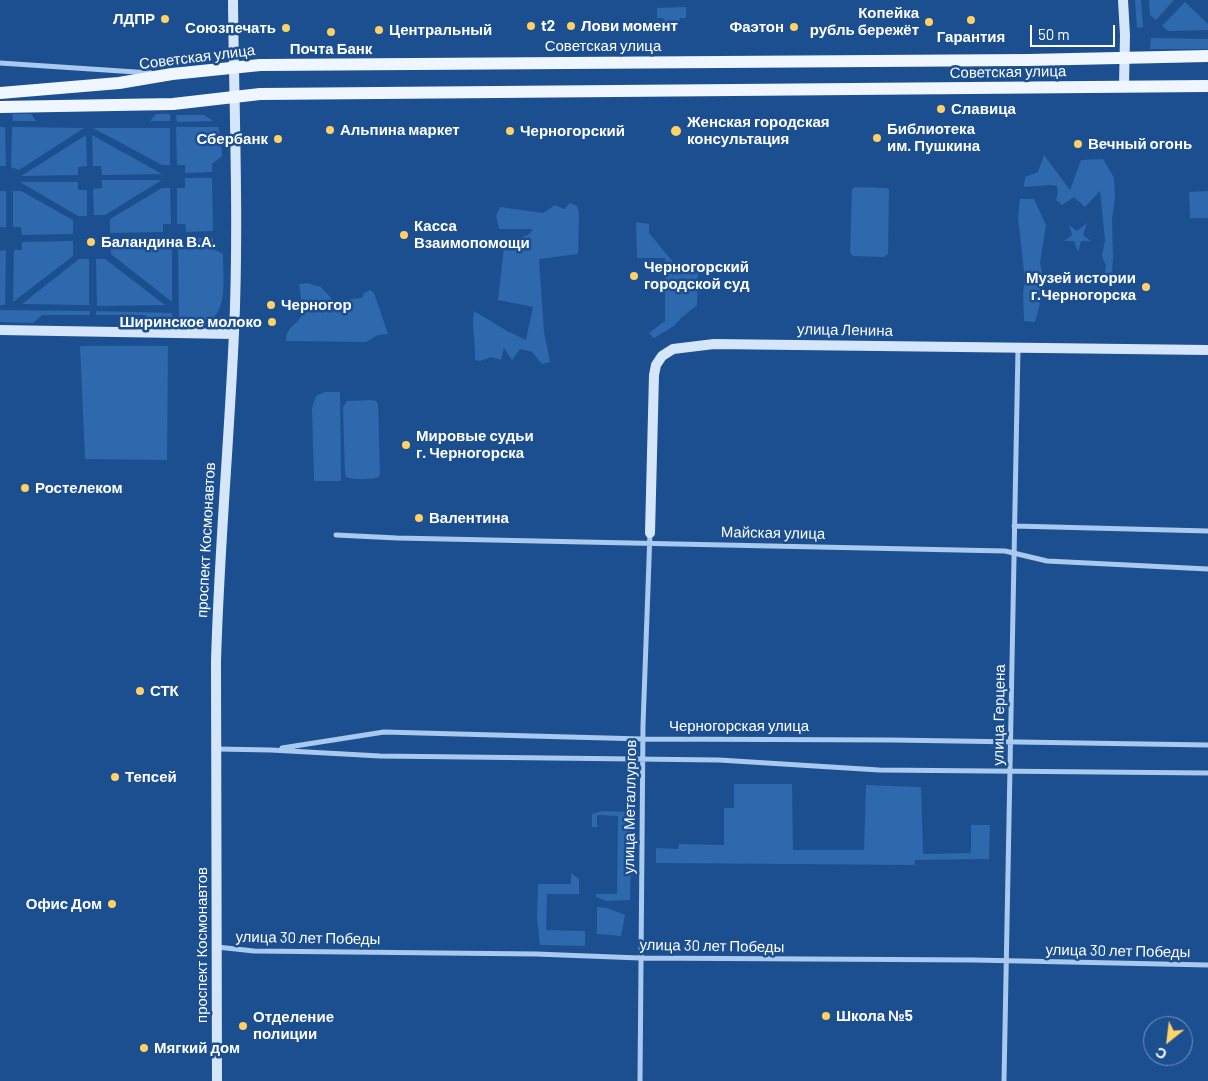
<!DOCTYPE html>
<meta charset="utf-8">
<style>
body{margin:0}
#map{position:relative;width:1208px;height:1081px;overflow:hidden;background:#1b4f8f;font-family:Barlow,sans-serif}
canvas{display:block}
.north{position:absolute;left:1143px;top:1016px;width:50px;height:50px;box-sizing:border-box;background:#1b4f8f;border:1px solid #7695bc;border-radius:50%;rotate:209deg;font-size:14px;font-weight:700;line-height:20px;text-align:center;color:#fff}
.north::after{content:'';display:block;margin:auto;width:18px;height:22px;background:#ffd166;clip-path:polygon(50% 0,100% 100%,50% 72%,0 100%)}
.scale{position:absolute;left:1030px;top:25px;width:85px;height:22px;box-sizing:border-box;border:2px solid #fff;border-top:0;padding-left:6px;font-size:15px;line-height:18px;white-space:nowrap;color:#fff;-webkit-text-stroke:4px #1b4f8f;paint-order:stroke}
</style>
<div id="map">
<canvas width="1208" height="1081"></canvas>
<div class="north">С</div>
<div class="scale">50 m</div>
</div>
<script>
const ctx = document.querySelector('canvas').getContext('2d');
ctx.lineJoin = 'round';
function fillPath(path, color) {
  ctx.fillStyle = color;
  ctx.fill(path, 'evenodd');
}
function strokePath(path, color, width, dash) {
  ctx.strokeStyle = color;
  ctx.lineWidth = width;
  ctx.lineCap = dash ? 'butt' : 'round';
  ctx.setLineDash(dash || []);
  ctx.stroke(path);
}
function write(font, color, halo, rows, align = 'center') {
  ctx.font = font + ' Barlow,sans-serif';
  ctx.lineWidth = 5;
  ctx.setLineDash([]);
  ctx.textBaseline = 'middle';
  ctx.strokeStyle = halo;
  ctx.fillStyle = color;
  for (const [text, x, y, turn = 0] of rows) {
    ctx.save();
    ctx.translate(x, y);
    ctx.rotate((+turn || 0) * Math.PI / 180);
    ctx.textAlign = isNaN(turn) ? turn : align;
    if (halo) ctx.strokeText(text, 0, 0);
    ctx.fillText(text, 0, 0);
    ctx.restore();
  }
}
fillPath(new Path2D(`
 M1135,0H1141L1143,27L1137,28Z
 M1149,0H1174L1156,20L1150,15Z
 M1185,2L1208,24V30L1168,31L1162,26Z
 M686,7V18H680L679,23L674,26H669L665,22L663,18H657V8Z
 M1151,38L1208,39V49H1150Z
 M12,114H31L36,121H13Z
 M156,114H170V121H150Z
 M176,115H204L213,121L177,122Z
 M0,127H5L6,166H0Z
 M12,127L84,128L19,170L11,167Z
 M176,127H218L221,137L222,156L212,164V172L185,173V165H177Z
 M93,128H170V165H162Z
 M86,135L87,166L78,167V175L21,176Z
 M92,135L162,174L102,175L101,166H93Z
 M1044,155L1070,190L1081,160L1103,159L1114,178L1115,198L1112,220L1113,259L1112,272L1116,277L1109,287L1104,276L1106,266L1102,256L1105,240L1100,191L1085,207L1074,197L1062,205L1056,200L1058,192L1057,186L1050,185L1024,187L1025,177L1038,172Z
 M185,178H212L213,231L186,232L185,224H177V188H185Z
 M102,180H162L105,215H94L93,189L102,188Z
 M20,182H78V190H87V216H78Z
 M855,187L887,188L889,190L888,254L884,257L853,256L850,253L852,189Z
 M162,188H170L171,224H163V232L110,233V219Z
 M0,191H6V227H0Z
 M13,191H21L73,220V234L22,235L21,227H13Z
 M1208,191V218H1190L1189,192Z
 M1020,199H1034L1046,225L1040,263L1045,285L1035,322L1024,321L1023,292L1025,281L1018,217Z
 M570,203L577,206L579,214L578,254L539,259L544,332L550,362L542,364L532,352L520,349L512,360L504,348L501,360L491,357L480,361L475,360C476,343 471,327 474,311L507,331L526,340L533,307L498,300L504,247L529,234L533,229H499L496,216L500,207L543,213L555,205L564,209Z
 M636,222L649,224V233L674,263L698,271L697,305L680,319L674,326L654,338L649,333L665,321V258H637Z
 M1087,223L1083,235L1091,241H1081L1078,252L1074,241H1064L1072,235L1069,225L1077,231Z
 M187,238H213V249L223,254C223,292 232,328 179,327L178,249L187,248Z
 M111,240H163V249H172V302L111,254Z
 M73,241V256L13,302L14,250H22V242Z
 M6,250L5,305H0V251Z
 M79,259H89V305L22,304Z
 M96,259H105L165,305L97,306Z
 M307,283L321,287L337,305L352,299L362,298L364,293L370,290L374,293L388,334L378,335L366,342L286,341C286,324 300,325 302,313C303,305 300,293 299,284Z
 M0,310L90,311V315H42L33,323L0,322Z
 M96,311L172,313L173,327C158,327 152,330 145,315H96Z
 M80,346H168L167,460L85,459Z
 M325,392H340L341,481H314L312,408L316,396Z
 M371,400L376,401L378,404L380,473L379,477C370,480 355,480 346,477L345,474L343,407L347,401Z
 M734,784H792L793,850H864L866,785L921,787L923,854L971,853V825H990L989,859L915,860V865L656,863V848L678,849L679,844L724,845V808H734Z
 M602,811L628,812L632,820L630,900L606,901L596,897V894H617L618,816L597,815V827H592V814Z
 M571,873L579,879V894H547L546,930L585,931V946L540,945L537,919L538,884H571Z
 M597,907L607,908L625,915L621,936L597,934Z`), '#2e69ad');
strokePath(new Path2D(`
 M0,63L151,73
 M1014,526L1208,531
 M336,535L397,538L1005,551L1047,561L1208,569
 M282,748L384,732L643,739L892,740L1208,745
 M217,749L271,750L380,756L719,760L879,770L1208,773
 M217,947L254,951L536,954L640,958L974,960L1208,965
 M640,1081L643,725L650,533
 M1004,1081L1018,349`), '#a9c9ee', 5);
strokePath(new Path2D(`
 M1123,0L1125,35L1124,86
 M0,330L234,334
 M650,533L654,375L656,365L662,356L673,349L714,344L1208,350
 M217,1081L216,662C219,552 229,443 234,333C239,222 234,111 233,0`), '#d6e6fa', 10);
strokePath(new Path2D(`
 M0,93L119,83L172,74L260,65L1028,60L1208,56
 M0,107L173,104L260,94L1208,86`), '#f0f6ff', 12);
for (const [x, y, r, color] of [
 [165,19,5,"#ffd166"],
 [971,20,5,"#ffd166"],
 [929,22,5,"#ffd166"],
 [531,26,5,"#ffd166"],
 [571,26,5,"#ffd166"],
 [794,27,5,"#ffd166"],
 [286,28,5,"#ffd166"],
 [379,30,5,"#ffd166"],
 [331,32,5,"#ffd166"],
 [941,109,5,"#ffd166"],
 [330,130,5,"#ffd166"],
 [510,131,5,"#ffd166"],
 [676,131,6,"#ffd166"],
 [877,138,5,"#ffd166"],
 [278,139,5,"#ffd166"],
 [1078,144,5,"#ffd166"],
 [404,235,5,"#ffd166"],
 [91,242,5,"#ffd166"],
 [634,276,5,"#ffd166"],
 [1146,287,5,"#ffd166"],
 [271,305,5,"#ffd166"],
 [272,322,5,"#ffd166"],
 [406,445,5,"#ffd166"],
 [25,488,5,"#ffd166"],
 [419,518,5,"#ffd166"],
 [140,691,5,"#ffd166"],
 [115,777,5,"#ffd166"],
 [112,904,5,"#ffd166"],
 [826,1016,5,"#ffd166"],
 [243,1026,5,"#ffd166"],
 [144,1048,5,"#ffd166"]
]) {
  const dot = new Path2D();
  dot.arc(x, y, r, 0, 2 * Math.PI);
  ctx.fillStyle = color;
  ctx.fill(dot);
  strokePath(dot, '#1b4f8f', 2);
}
write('bold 15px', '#fff', '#1b4f8f', [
 ["Копейка",919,13,"right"],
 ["рубль бережёт",919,30,"right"],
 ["ЛДПР",155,19,"right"],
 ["t2",541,26],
 ["Лови момент",581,26],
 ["Фаэтон",784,27,"right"],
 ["Союзпечать",276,28,"right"],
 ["Центральный",389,30],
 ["Гарантия",971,37,"center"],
 ["Почта Банк",331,49,"center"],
 ["Славица",951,109],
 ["Женская городская",687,122],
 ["консультация",687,139],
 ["Библиотека",887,129],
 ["им. Пушкина",887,146],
 ["Альпина маркет",340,130],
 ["Черногорский",520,131],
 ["Сбербанк",268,139,"right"],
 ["Вечный огонь",1088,144],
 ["Касса",414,226],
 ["Взаимопомощи",414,243],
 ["Баландина В.А.",101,242],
 ["Черногорский",644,267],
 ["городской суд",644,284],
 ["Музей истории",1136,278,"right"],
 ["г.Черногорска",1136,295,"right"],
 ["Черногор",281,305],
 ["Ширинское молоко",262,322,"right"],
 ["Мировые судьи",416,436],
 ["г. Черногорска",416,453],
 ["Ростелеком",35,488],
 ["Валентина",429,518],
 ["СТК",150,691],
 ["Тепсей",125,777],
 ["Офис Дом",102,904,"right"],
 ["Школа №5",836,1016],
 ["Отделение",253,1017],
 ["полиции",253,1034],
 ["Мягкий дом",154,1048]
], 'left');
write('15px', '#fff', '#1b4f8f', [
 ["Советская улица",603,46],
 ["Советская улица",197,57,-7],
 ["Советская улица",1008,72,-1],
 ["улица Ленина",845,330,1],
 ["Майская улица",773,533,1],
 ["проспект Космонавтов",206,540,-87],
 ["улица Герцена",999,715,-89],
 ["Черногорская улица",739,726],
 ["улица Металлургов",630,807,-89],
 ["улица 30 лет Победы",308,938,1],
 ["проспект Космонавтов",202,945,-90],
 ["улица 30 лет Победы",712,946,1],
 ["улица 30 лет Победы",1118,951,1]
]);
</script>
